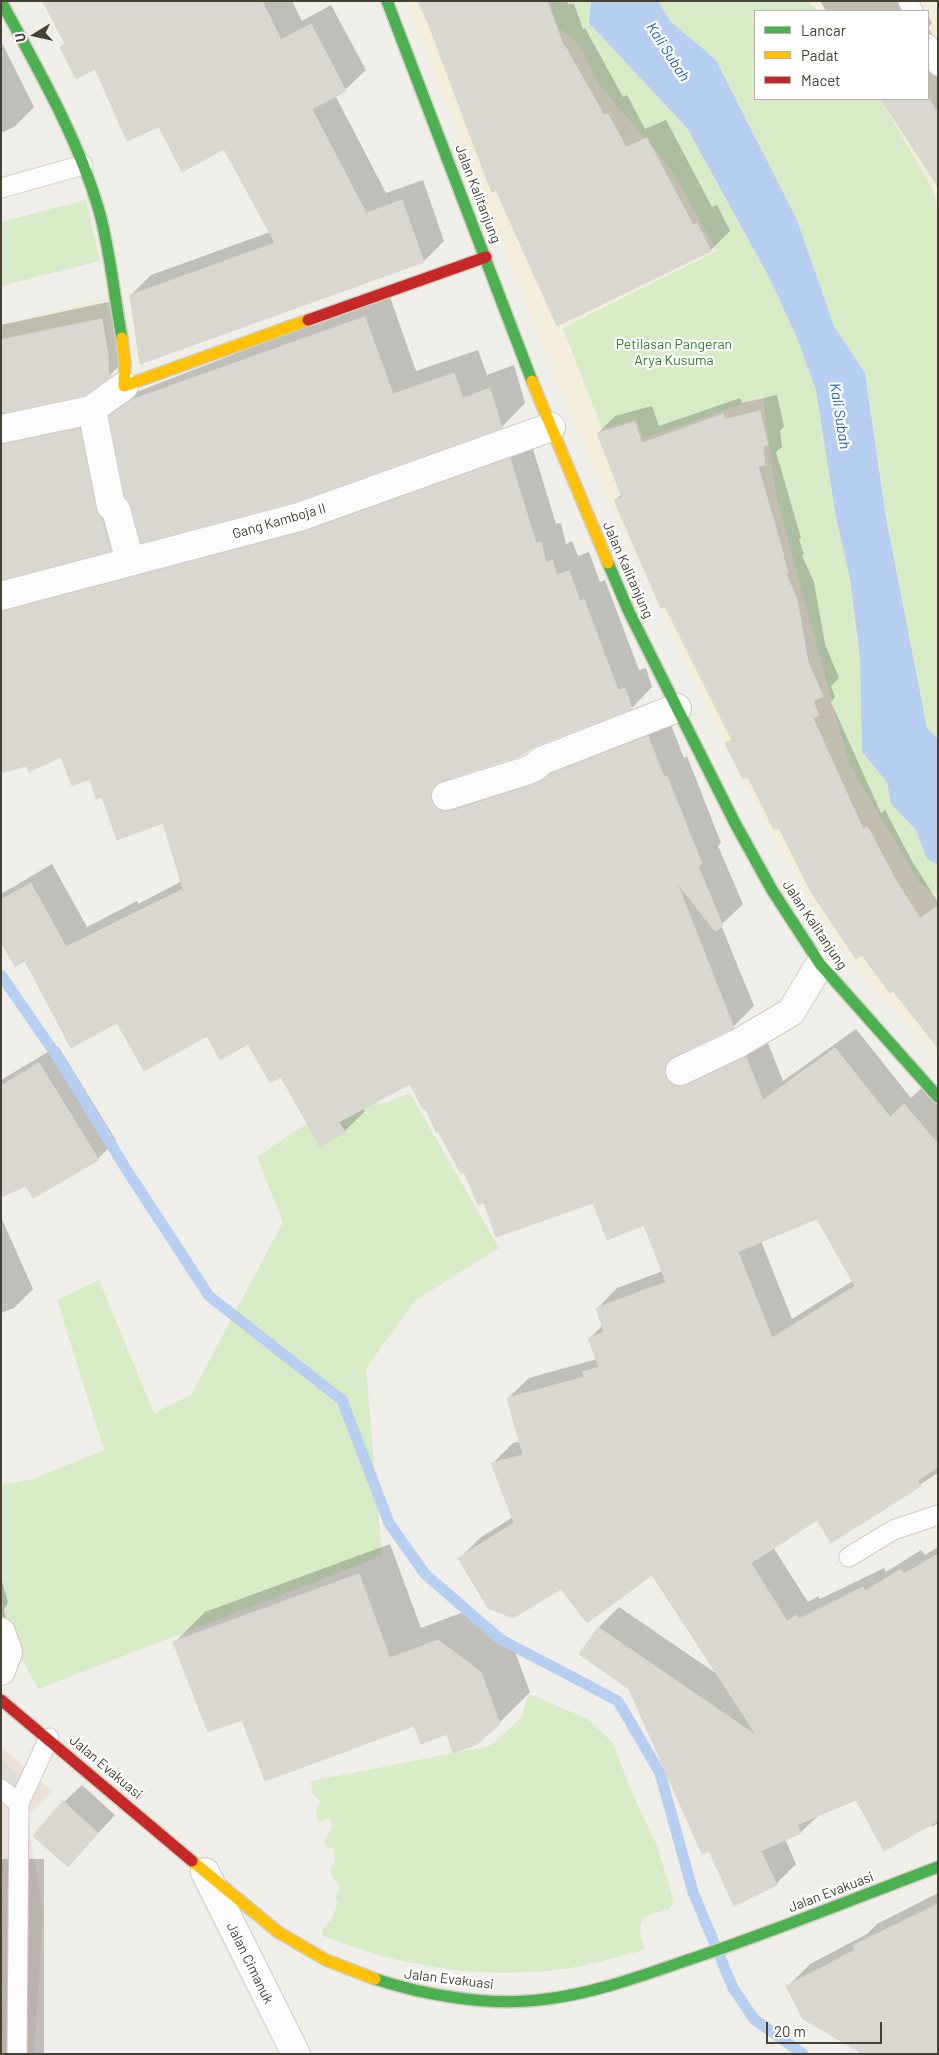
<!DOCTYPE html>
<style>
body{margin:0}
#map{position:relative;width:939px;height:2055px;overflow:hidden;background:#f0eee8;font-family:Barlow,sans-serif}
canvas{display:block}
.frame{position:absolute;inset:0;border:2px solid #454134;pointer-events:none}
.legend{position:absolute;left:754px;top:10px;width:175px;height:90px;box-sizing:border-box;background:#fff;border:1px solid #b5b3ae;margin:0;padding:6px 9px;list-style:none;font-size:15px;color:#454134}
.legend li{display:flex;align-items:center;gap:10px;height:25px}
.legend b{width:25px;border:1px solid #b5b3ae}
.north{position:absolute;left:10px;top:10px;width:50px;height:50px;-webkit-text-stroke:4px #fff;paint-order:stroke;rotate:260deg;font-size:14px;font-weight:700;line-height:20px;text-align:center;color:#454134}
.north::after{content:'';display:block;margin:auto;width:18px;height:22px;background:#454134;clip-path:polygon(50% 0,100% 100%,50% 72%,0 100%)}
.scale{position:absolute;left:766px;top:2022px;width:116px;height:22px;box-sizing:border-box;border:2px solid #454134;border-top:0;padding-left:6px;font-size:15px;line-height:18px;white-space:nowrap;color:#454134;-webkit-text-stroke:4px #fff;paint-order:stroke}
</style>
<div id="map">
<canvas width="939" height="2055"></canvas>
<div class="frame"></div>
<ul class="legend">
<li><b style="height:6px;background:#4caf50"></b>Lancar</li>
<li><b style="height:6px;background:#ffc107"></b>Padat</li>
<li><b style="height:6px;background:#c62828"></b>Macet</li>
</ul>
<div class="north">U</div>
<div class="scale">20 m</div>
</div>
<script>
const ctx = document.querySelector('canvas').getContext('2d');
ctx.lineJoin = 'round';
function fillPath(path, color) {
  ctx.fillStyle = color;
  ctx.fill(path, 'evenodd');
}
function strokePath(path, color, width, dash) {
  ctx.strokeStyle = color;
  ctx.lineWidth = width;
  ctx.lineCap = dash ? 'butt' : 'round';
  ctx.setLineDash(dash || []);
  ctx.stroke(path);
}
function write(font, color, halo, rows, align = 'center') {
  ctx.font = font + ' Barlow,sans-serif';
  ctx.lineWidth = 4.5;
  ctx.setLineDash([]);
  ctx.textBaseline = 'middle';
  ctx.strokeStyle = halo;
  ctx.fillStyle = color;
  for (const [text, x, y, turn = 0] of rows) {
    ctx.save();
    ctx.translate(x, y);
    ctx.rotate((+turn || 0) * Math.PI / 180);
    ctx.textAlign = isNaN(turn) ? turn : align;
    if (halo) ctx.strokeText(text, 0, 0);
    ctx.fillText(text, 0, 0);
    ctx.restore();
  }
}
fillPath(new Path2D(`
 M405,1H549L558,28L580,45L600,86L669,166L717,251L563,328L636,419L644,438L763,397L776,495L849,764L919,882L938,896V1057L862,975L814,909L743,784L582,443Z
 M807,1H938V206L931,186L880,99H928V11H819Z`), '#f3edda');
fillPath(new Path2D(`
 M105,298L113,383L91,397L1,419V325Z`), '#eeebd9');
fillPath(new Path2D(`
 M1,1747L52,1791L27,1816L43,1913L34,2054H1Z`), '#ebdfd8');
fillPath(new Path2D(`
 M549,1H591L589,23L687,128L770,279L797,338L816,390L836,518L850,578L860,658L862,752L887,782L891,804L916,830L927,859L938,865V896L919,882L849,764L776,495L763,397L644,438L636,419L602,429L563,328L717,251L669,166L600,86L580,45L558,28Z
 M658,1H807L819,11H755V99H880L931,186L938,206V739L927,728L886,518L865,373L834,326L797,220L716,60L670,21Z
 M86,200L100,261L1,286V222Z
 M410,1093L499,1248L416,1300L366,1368L382,1556L38,1689L15,1647L1,1609V1485L33,1479L104,1450L57,1300L99,1280L154,1413L191,1395L283,1222L257,1157L345,1097L382,1104Z
 M529,1694L588,1719L613,1743L630,1788L658,1848L674,1902L668,1910C639,1914 636,1922 645,1950C616,1957 586,1967 556,1970C478,1979 395,1966 322,1935V1930L333,1917L338,1901L335,1898L340,1886C333,1877 325,1873 335,1861L334,1849L326,1846L324,1842C327,1832 335,1831 330,1819L318,1822L316,1809L321,1802L312,1793L311,1781L490,1746L521,1718Z`), '#d7ebc6');
fillPath(new Path2D(`
 M1,1760L27,1782L19,1793L1,1778Z`), '#dfddd8');
fillPath(new Path2D(`
 M591,1H658L670,21L716,60L797,220L834,326L865,373L886,518L927,728L938,739V865L927,859L916,830L891,804L887,782L862,752L860,658L850,578L836,518L816,390L797,338L770,279L687,128L589,23Z`), '#b6cef0');
fillPath(new Path2D(`
 M44,1H292L302,21L331,5L366,70L345,90L335,95L386,193L423,180L444,241L424,261L131,295L151,275L270,232L224,147L159,126L96,67L61,47L66,43Z
 M419,1H567L568,4H574L583,29L585,28L623,97L627,95L645,129L666,120L712,207L717,205L730,231L711,250L558,325Z
 M820,1H918L924,11H826Z
 M928,16L932,23L928,27Z
 M928,27L938,45V189L934,178L883,99H928Z
 M1,41L34,107L14,127L1,133Z
 M389,294L416,371L478,350L487,375L514,365L525,403L502,427L110,417L134,393Z
 M122,299L129,356L108,377L5,411L10,420L100,409L131,529L110,550L6,577L10,587L530,439L556,524L561,523L566,544L572,541L578,556L589,552L600,582L605,580L639,670L646,668L652,687L632,708L451,777V781L668,717L684,758L687,756L721,843L718,846L743,904L721,925L754,1006L733,1027L685,1050L686,1058L766,1038L783,1081L856,1029L911,1098L925,1085L938,1100V1473L832,1541L817,1519L773,1547L808,1602L818,1596L820,1599L884,1568L886,1572L921,1550L925,1555L938,1547V1823L932,1827L930,1824L856,1798L819,1815L801,1832L785,1839L796,1864L776,1884L630,1688L581,1654L599,1627L619,1607L720,1676L653,1573L562,1588L460,1558L480,1538L513,1517L493,1463L513,1443L521,1441L508,1398L529,1378L597,1359L590,1338L603,1325L597,1309L617,1288L663,1271L644,1224L594,1201H484L410,1082L363,1108L365,1111L345,1131L248,1043L118,1022L26,959L1,940V894L52,864L87,927L137,901L138,904L182,881L163,822L103,795L90,778L62,755L1,772V325ZM817,1218L854,1280L792,1319L761,1241Z
 M777,395L784,427L780,431L782,447L776,452L801,538L799,540L804,554L802,556L814,582L825,644L839,678L831,686L835,697L831,702L881,813L885,810L912,861L938,902V1022L862,954L727,744L733,738L615,500L622,494L598,433L615,416L652,406L659,426L740,398L742,403Z
 M58,1046L116,1140L98,1159L1,1195V1080Z
 M1,1217L33,1289L14,1308L1,1313Z
 M390,1544L421,1628L469,1610L511,1641L530,1692L499,1723L448,1733L415,1725L243,1718L174,1643L205,1612Z
 M1,1578L8,1602L4,1610L9,1632L1,1643Z
 M82,1785L115,1815L68,1866L64,1802Z
 M1,1859H44V2054H1Z
 M938,1893V2054L788,1986L810,1964L867,1934L877,1924Z`), '#0003');
strokePath(new Path2D(`
 M1,975L61,1062L126,1169L209,1296L342,1400L389,1523L425,1574L500,1639L618,1701L660,1773L693,1892L733,1988L754,2019L803,2054`), '#b6cef0', 11);
const building = new Path2D(`
 M43,1H262L281,40L311,24L346,91L312,109L366,213L402,200L424,262L140,364L130,295L275,243L224,149L182,172L159,127L127,141L95,69L76,79L60,47L65,44Z
 M418,1H547L564,47L565,46L604,115L608,114L626,147L647,138L693,225L697,223L711,251L557,326L496,190L492,192L485,175L430,28Z
 M881,99H929L938,113V186Z
 M365,317L393,394L454,373L463,398L490,388L502,428L294,502L141,543L131,506L125,497L109,416L131,400Z
 M102,319L108,354L109,378L85,395L1,413V340Z
 M760,411L768,445L763,446L765,465L758,466L784,556L783,557L788,572L786,574L797,599L808,662L823,696L813,701L819,715L813,718L863,829L868,827L895,879L920,918L938,906V1048L893,991L890,993L862,955L856,959L811,892L779,828H773L748,777L743,779L725,743L732,740L665,606L661,608L614,500L622,497L597,433L635,422L642,443L723,414L725,419Z
 M80,428L96,509L102,519L111,551L1,580V444Z
 M510,458L536,543L541,542L546,563L552,560L557,575L569,571L580,601L584,599L618,690L625,688L632,709L535,746L520,756L441,781L434,786L431,792V801L436,808L442,811H451L532,785L550,774L648,736L664,777L667,776L702,864L698,866L723,926L715,931L677,883L734,1028L673,1057L667,1062L665,1069L666,1078L671,1084L678,1086L686,1085L746,1057L763,1100L835,1048L890,1117L904,1104L938,1144V1467L917,1481L921,1486L831,1543L817,1520L751,1563L787,1621L797,1615L799,1619L863,1587L865,1591L901,1569L904,1574L938,1554V1821L884,1851L856,1800L797,1825L801,1833L761,1851L777,1885L734,1906L709,1851L702,1854L629,1689L579,1654L598,1627L757,1736L652,1575L587,1623L561,1589L513,1618L488,1608L458,1558L514,1523L491,1463L523,1455L507,1398L584,1377L582,1372L599,1367L588,1338L604,1332L596,1308L666,1282L644,1225L607,1240L593,1203L496,1237L484,1203L478,1205L464,1172L461,1174L438,1131L436,1132L426,1109L423,1110L410,1084L339,1122L345,1132L320,1147L281,1077L270,1083L248,1044L220,1060L207,1036L144,1071L117,1023L71,1048L25,961L15,967L1,942V900L31,883L66,947L183,889L163,823L117,840L102,797L96,799L90,779L72,786L61,757L29,772L26,766L1,773V611L303,532ZM817,1219L855,1286L772,1338L738,1252Z
 M39,1063L99,1160L33,1198L26,1186L1,1197V1086Z
 M359,1574L390,1658L438,1640L481,1672L500,1724L476,1745L453,1753L447,1734L421,1744L414,1726L265,1781L242,1720L208,1732L173,1642Z
 M63,1801L98,1833L68,1867L33,1836Z
 M938,1904V2054H863L803,2019L786,1986L855,1950L853,1946Z`);
fillPath(building, '#d9d7d0');
strokePath(building, '#d8d6ce', 1);
const lane = new Path2D(`
 M908,1L913,11
 M928,44L938,66
 M1,188L83,165
 M849,1557L893,1530L938,1515
 M1,1789L19,1803L17,2054
 M19,1803L49,1738`);
const street = new Path2D(`
 M92,410L111,506L116,510L130,561
 M1,429L91,410L124,386
 M1,596L299,517L551,427
 M446,796L526,771L535,767L541,761L677,708
 M680,1071L737,1044L791,1012L820,964
 M1,1632L8,1652L1,1671
 M205,1872L296,2054`);
const fast = new Path2D(`
 M1,1C37,68 76,134 98,207C110,247 114,296 122,338
 M387,1L532,381
 M608,563L629,612L677,708L736,825L772,890L820,964L938,1097
 M375,1979C424,1995 487,2006 539,2000C588,1995 636,1978 682,1962C768,1934 853,1899 938,1867`);
const slow = new Path2D(`
 M122,338L125,364L124,386L308,320
 M532,381L608,563
 M192,1861L278,1932L326,1960L375,1979`);
const jam = new Path2D(`
 M308,320L486,257
 M1,1700L192,1861`);
strokePath(lane, '#ceccc5', 21);
strokePath(street, '#ceccc5', 30);
strokePath(fast, '#cfcdbf', 14);
strokePath(slow, '#cfcdbf', 14);
strokePath(jam, '#cfcdbf', 14);
strokePath(lane, '#fdfcfc', 19);
strokePath(street, '#fdfcfc', 28);
strokePath(fast, '#4caf50', 11);
strokePath(slow, '#ffc107', 11);
strokePath(jam, '#c62828', 11);
write('14px', '#454134', '#fff', [
 ["Jalan Kalitanjung",478,194,69],
 ["Gang Kamboja II",279,521,-16],
 ["Jalan Kalitanjung",628,570,66],
 ["Jalan Kalitanjung",815,925,56],
 ["Jalan Evakuasi",106,1767,40],
 ["Jalan Evakuasi",831,1892,-21],
 ["Jalan Cimanuk",250,1963,64],
 ["Jalan Evakuasi",449,1979,7]
]);
write('14px', '#367925', '#fff', [
 ["Petilasan Pangeran",674,344],
 ["Arya Kusuma",674,360]
]);
write('italic 15px', '#2961b5', '#fff', [
 ["Kali Subah",668,52,57],
 ["Kali Subah",840,416,81]
]);
</script>
